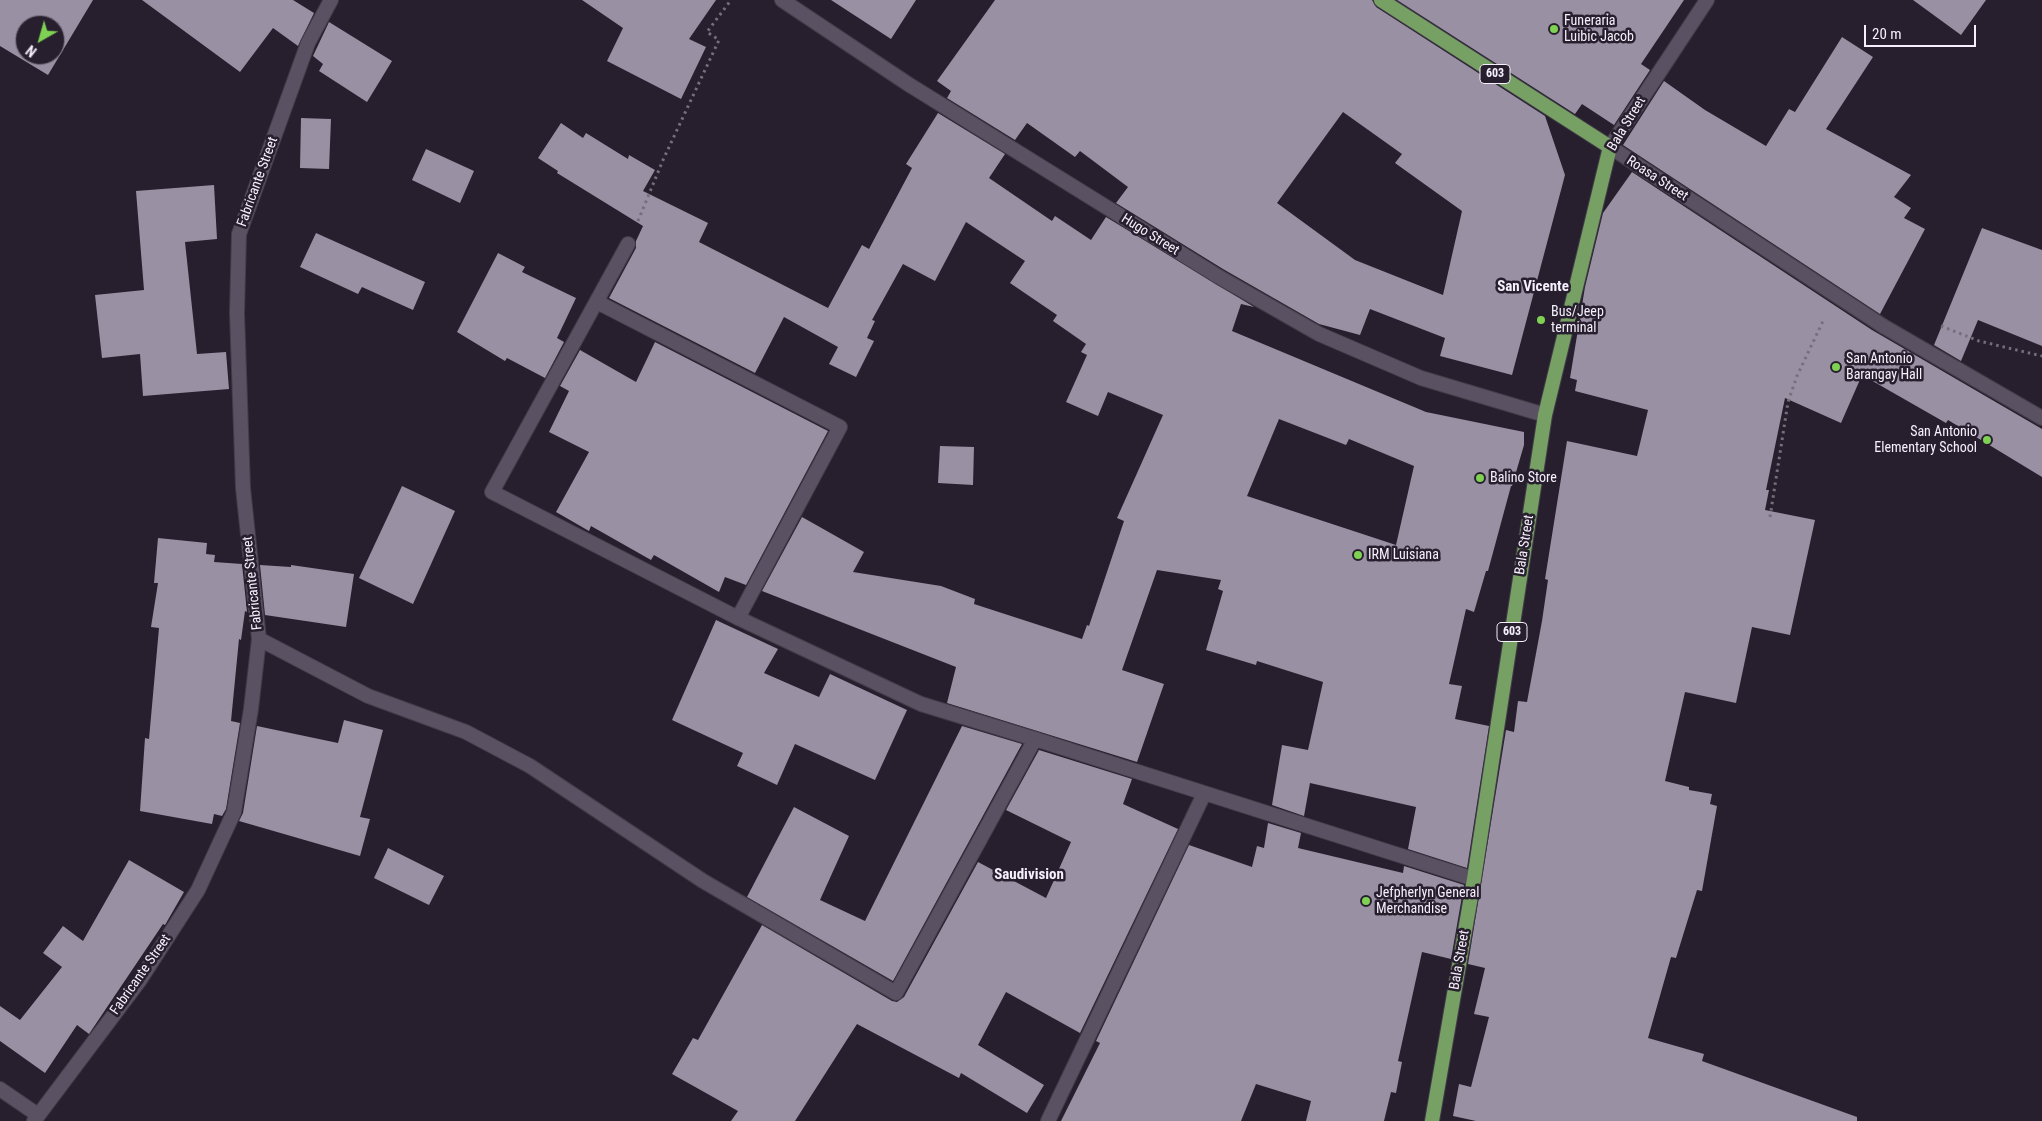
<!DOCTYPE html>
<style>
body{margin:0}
#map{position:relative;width:2042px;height:1121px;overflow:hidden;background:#271f2e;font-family:"Roboto Condensed",sans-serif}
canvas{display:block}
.north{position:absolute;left:15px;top:15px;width:50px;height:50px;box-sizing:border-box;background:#271f2e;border:1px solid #797380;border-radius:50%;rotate:218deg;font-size:14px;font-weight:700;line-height:20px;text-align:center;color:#f5f0fb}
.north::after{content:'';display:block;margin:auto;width:18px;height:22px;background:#7ed153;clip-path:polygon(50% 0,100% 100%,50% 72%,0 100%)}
.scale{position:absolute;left:1864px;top:25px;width:112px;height:22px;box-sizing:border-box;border:2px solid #f5f0fb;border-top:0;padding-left:6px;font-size:15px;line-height:18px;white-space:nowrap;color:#f5f0fb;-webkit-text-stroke:4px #271f2e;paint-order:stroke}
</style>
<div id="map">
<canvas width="2042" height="1121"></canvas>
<div class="north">N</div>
<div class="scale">20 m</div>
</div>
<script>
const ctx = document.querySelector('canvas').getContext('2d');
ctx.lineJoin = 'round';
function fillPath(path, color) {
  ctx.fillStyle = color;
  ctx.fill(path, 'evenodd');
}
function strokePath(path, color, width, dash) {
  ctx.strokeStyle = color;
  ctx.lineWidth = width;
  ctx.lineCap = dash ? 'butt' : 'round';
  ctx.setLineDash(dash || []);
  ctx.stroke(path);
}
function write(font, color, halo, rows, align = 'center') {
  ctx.font = font + ' "Roboto Condensed",sans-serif';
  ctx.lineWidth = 5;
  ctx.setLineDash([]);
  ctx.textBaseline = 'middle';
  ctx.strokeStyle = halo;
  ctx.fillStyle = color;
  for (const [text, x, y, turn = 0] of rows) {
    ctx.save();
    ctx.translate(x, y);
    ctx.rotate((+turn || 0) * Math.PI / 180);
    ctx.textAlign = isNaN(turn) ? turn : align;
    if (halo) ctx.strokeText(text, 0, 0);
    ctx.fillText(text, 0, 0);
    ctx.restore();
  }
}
fillPath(new Path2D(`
 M0,0H93L48,75L0,46ZM25,25H55V55H25Z
 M142,0H293L314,13L298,46L273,28L240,72Z
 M582,0H716L689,39L706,47L681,99L607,61L623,28Z
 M831,0H916L891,39Z
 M995,0H1372L1376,7L1545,116L1565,175L1512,375L1440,356L1445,338L1370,309L1360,335L1319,324L1223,269L1116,203L1128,187L1080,151L1075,157L1027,123L1015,140L947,98L951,91L937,81ZM1343,112L1402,154L1395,163L1462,211L1443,295L1355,260L1277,203Z
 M1397,0H1684L1641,64L1650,70L1614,125L1582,104L1575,114Z
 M1913,0H1986L1961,35Z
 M329,22L392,61L367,102L319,71L323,64L313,56Z
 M1842,37L1873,57L1826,129L1911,175L1894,197L1911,208L1904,218L1925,229L1880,314L1623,145L1664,81L1705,110L1766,146L1789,109L1795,112Z
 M938,113L1005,154L989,178L1052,221L1055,216L1091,240L1106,217L1254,307L1241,304L1232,331L1426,412L1524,432V445L1512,486H1511L1488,571H1486L1474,612L1466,609L1449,684L1462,686L1455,719L1489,726L1467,868L1408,849L1416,807L1310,783L1304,816L1272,805L1282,745L1308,750L1323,682L1257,661L1256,665L1206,650L1223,591L1218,589L1221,580L1157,570L1122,670L1164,684L1137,762L947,703L956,667L762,591L802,517L864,552L853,572L941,586L975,599L974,604L1082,639L1087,625L1089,626L1124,521L1117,518L1163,415L1108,392L1098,416L1066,402L1087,355L1081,352L1086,344L1053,321L1057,315L1010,283L1025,261L966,222L935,281L903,264L872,320L875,321L867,338L874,341L856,377L829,364L838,347L784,317L755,373L609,298L636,248V241L643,226L557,173L558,171L538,158L561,123L583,138L586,133L628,159L629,155L655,170L643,191L708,223L699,242L828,308L862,245L869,249L912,168L906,164ZM1279,419L1346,445L1349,439L1414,466L1396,545L1247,496Z
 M301,118L331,119L329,169L300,168Z
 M426,149L474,171L460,203L412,180Z
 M1632,172L1872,330L2042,429V477L1948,420L1946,423L1862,375L1841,423L1785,398L1766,490H1769L1765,510L1815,520L1790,635L1752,627L1736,703L1685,692L1665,781L1689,787V790L1712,794L1710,804L1717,806L1702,891L1697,890L1676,958L1671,957L1648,1038L1704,1054L1702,1061L1857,1117V1121H1476L1453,1116L1459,1084L1471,1087L1489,1017L1474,1014L1485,968L1468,964L1506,730L1514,732L1518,701L1527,702L1542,621L1548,580L1545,579L1567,441L1637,456L1648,410L1575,391L1577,380L1570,378L1585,287L1603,213Z
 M214,185L217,239L185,242L197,354L226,352L229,389L143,396L140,354L102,358L95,295L144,290L136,191Z
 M1982,228L2042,250V346L1978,320L1961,361L1934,345Z
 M316,233L425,282L413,310L362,287L358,294L300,267Z
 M498,253L525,267L522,272L576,298L557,338L564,342L545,378L507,358L505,361L457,332Z
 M655,342L828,431L746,585L725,577L719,592L654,555L651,560L591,526L589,531L556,512L589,452L549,432L569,391L560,386L580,350L636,382Z
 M940,446L974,447L973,485L938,483Z
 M402,486L455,511L413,604L359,578Z
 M158,538L207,543L206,554L215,555L214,562L242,564L247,612L245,611L241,640L239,639L231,721L240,723L226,809L222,816L214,814L212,824L140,811L145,738L149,739L159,628L151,627L158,583H154Z
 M260,565L291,567V565L354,574L346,627L265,615Z
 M716,620L778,649L764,673L819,697L830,674L907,710L875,780L795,744L777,785L737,766L743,753L672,720Z
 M344,720L383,730L360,817L370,819L360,856L239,821L243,813L257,726L338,743Z
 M962,726L1022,744L893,981L747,897L794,807L849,836L820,900L865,921Z
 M1039,750L1132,779L1123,804L1178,829L1080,1033L1006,992L978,1045L1044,1085L1027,1113L961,1073L959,1078L857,1024L795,1121H731L738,1111L672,1074L693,1038L698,1040L762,925L892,1001L897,1002L904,997L978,862L1046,898L1071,842L1006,810Z
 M1268,823L1301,833L1298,848L1403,873L1404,866L1464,885L1451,959L1422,952L1398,1061L1402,1062L1396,1093L1391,1092L1384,1121H1306L1311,1101L1256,1084L1241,1121H1061L1100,1043L1096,1041L1189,845L1252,867L1257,846L1264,848Z
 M388,848L444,876L429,905L374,878Z
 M129,860L184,892L165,925L163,924L89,1034L77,1025L45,1073L0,1041V1006L20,1020L62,967L43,953L63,926L83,941Z`), '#9990a3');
const service = new Path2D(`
 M1883,326L2042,418`);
const minor = new Path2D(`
 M782,0L908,84L1219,277L1319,334L1421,378L1545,415
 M1707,0L1610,147L1883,326
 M628,244L492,492L738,618L921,704L1035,739
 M597,302L840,427L738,618
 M259,639L368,696L466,732L530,766L703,881L896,993L1035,739L1474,879
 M0,1089L38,1115
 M34,1121L140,980L198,890L234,812L251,709L259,639L243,488L237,313L239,234L308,43L331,0
 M1048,1121L1204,794`);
const primary = new Path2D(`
 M1381,0L1610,147L1545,415L1474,879L1432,1121`);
strokePath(service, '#423c48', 16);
strokePath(minor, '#423c48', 16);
strokePath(primary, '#423c48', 16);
strokePath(new Path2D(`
 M638,221L663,160L719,40L707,32L731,0
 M1941,326L1979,341L2042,356
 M1770,517L1788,402L1797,376L1824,319`), '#756e7b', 3, [2.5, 4]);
strokePath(service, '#5a5163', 14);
strokePath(minor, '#5a5163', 14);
strokePath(primary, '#77a065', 14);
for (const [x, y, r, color] of [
 [1554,29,5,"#7ed153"],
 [1541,320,5,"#7ed153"],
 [1836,367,5,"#7ed153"],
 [1987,440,5,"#7ed153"],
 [1480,478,5,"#7ed153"],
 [1358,555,5,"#7ed153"],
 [1366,901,5,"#7ed153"]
]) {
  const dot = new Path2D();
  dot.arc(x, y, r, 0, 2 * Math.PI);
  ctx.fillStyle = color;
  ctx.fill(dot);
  strokePath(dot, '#271f2e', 2);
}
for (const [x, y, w] of [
 [1495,74,30],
 [1512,632,30]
]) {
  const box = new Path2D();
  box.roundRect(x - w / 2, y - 9.5, w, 19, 4);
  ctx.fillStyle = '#271f2e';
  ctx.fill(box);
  strokePath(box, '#f5f0fb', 1);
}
write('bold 12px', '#f5f0fb', null, [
 ["603",1495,74],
 ["603",1512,632]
]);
write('14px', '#f5f0fb', '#271f2e', [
 ["Funeraria",1564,21],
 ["Luibic Jacob",1564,37],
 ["Bus/Jeep",1551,312],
 ["terminal",1551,328],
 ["San Antonio",1846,359],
 ["Barangay Hall",1846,375],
 ["San Antonio",1977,432,"right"],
 ["Elementary School",1977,448,"right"],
 ["Balino Store",1490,478],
 ["IRM Luisiana",1368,555],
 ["Jefpherlyn General",1376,893],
 ["Merchandise",1376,909]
], 'left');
write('14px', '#f5f0fb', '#271f2e', [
 ["Bala Street",1627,124,-59],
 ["Roasa Street",1657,179,33],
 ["Fabricante Street",258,182,-70],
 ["Hugo Street",1150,235,32],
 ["Bala Street",1525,545,-81],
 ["Fabricante Street",253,583,-96],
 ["Bala Street",1460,960,-80],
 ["Fabricante Street",141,975,-55]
]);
write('bold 15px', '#f5f0fb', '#271f2e', [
 ["San Vicente",1533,287],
 ["Saudivision",1029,875]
]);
</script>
